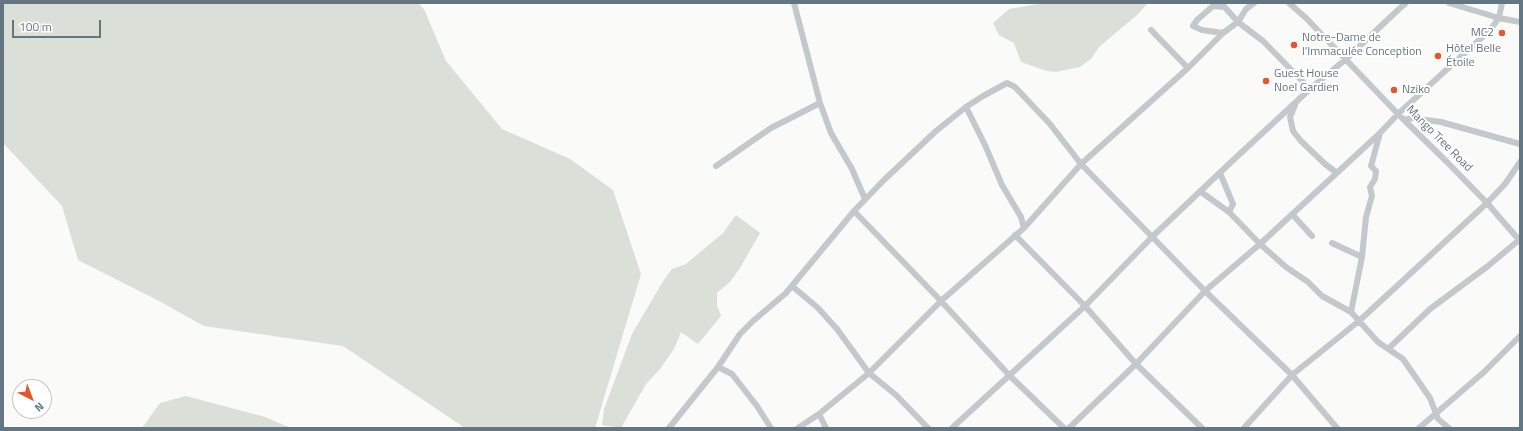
<!DOCTYPE html>
<meta charset="utf-8">
<style>
body{margin:0}
#map{position:relative;width:1523px;height:431px;overflow:hidden;background:#fafaf8;font-family:"Titillium Web",sans-serif}
canvas{display:block}
.frame{position:absolute;inset:0;border:4px solid #657683;pointer-events:none}
.north{position:absolute;left:12px;top:379px;width:40px;height:40px;box-sizing:border-box;background:#fff;border:1px solid #c1c8cd;border-radius:50%;rotate:138deg;font-size:11px;font-weight:700;line-height:16px;text-align:center;color:#657683}
.north::after{content:'';display:block;margin:auto;width:14px;height:18px;background:#e4572e;clip-path:polygon(50% 0,100% 100%,50% 72%,0 100%)}
.scale{position:absolute;left:12px;top:20px;width:89px;height:18px;box-sizing:border-box;border:2px solid #657683;border-top:0;padding-left:5px;font-size:12px;line-height:14px;white-space:nowrap;color:#657683;-webkit-text-stroke:3px #fff;paint-order:stroke}
</style>
<div id="map">
<canvas width="1523" height="431"></canvas>
<div class="frame"></div>
<div class="north">N</div>
<div class="scale">100 m</div>
</div>
<script>
const ctx = document.querySelector('canvas').getContext('2d');
ctx.lineJoin = 'round';
function fill(path, color) {
  ctx.fillStyle = color;
  ctx.fill(path, 'evenodd');
}
function shape(rows) {
  const path = new Path2D();
  for (const r of rows) {
    path.moveTo(r[0], r[1]);
    for (let i = 2; i < r.length; i += 2) path.lineTo(r[i], r[i + 1]);
  }
  return path;
}
function strokePath(path, color, width, dash) {
  ctx.strokeStyle = color;
  ctx.lineWidth = width;
  ctx.lineCap = dash ? 'butt' : 'round';
  ctx.setLineDash(dash || []);
  ctx.stroke(path);
}
function label(font, color, halo, rows, align = 'center') {
  ctx.font = font + ' "Titillium Web",sans-serif';
  ctx.lineWidth = 4;
  ctx.setLineDash([]);
  ctx.textBaseline = 'middle';
  ctx.strokeStyle = halo;
  ctx.fillStyle = color;
  for (const [text, x, y, turn = 0] of rows) {
    ctx.save();
    ctx.translate(x, y);
    ctx.rotate((+turn || 0) * Math.PI / 180);
    ctx.textAlign = isNaN(turn) ? turn : align;
    if (halo) ctx.strokeText(text, 0, 0);
    ctx.fillText(text, 0, 0);
    ctx.restore();
  }
}
const green = shape([
 [3,3,418,3,424,9,446,61,502,129,570,159,613,190,641,274,595,428,465,428,343,346,204,326,159,301,78,260,62,206,3,143],
 [1044,3,1148,3,1137,15,1099,47,1091,59,1080,67,1056,72,1047,71,1021,62,1014,43,999,35,993,23,1009,9],
 [736,215,760,233,740,268,730,282,717,293,717,305,721,316,698,344,681,332,674,349,660,369,646,384,621,428,602,425,604,409,632,334,662,283,672,269,686,264,723,233],
 [186,396,265,417,291,428,142,428,160,403]
]);
const minor = shape([
 [794,3,820,103,831,133,852,169,865,199],
 [1221,3,1238,22,1263,41,1310,89],
 [1289,3,1306,18,1398,114,1446,161,1487,203,1520,241],
 [1449,3,1499,18,1520,22],
 [1151,30,1188,68],
 [1223,33,1202,30,1193,26,1197,20,1213,6,1224,7],
 [1295,105,1290,117,1293,131,1301,141,1325,164,1337,173],
 [966,107,985,145,1002,185,1021,217,1024,228],
 [1405,120,1412,118,1441,122,1520,144],
 [1380,133,1371,166,1376,171,1375,179,1370,187,1372,196,1366,217,1362,257,1351,312,1378,342,1403,359,1430,398,1438,419,1449,428],
 [716,166,771,128,820,103],
 [1220,173,1233,204,1229,212],
 [1201,192,1229,212,1260,244,1286,267,1308,282,1322,296,1351,312],
 [854,211,941,301,1009,375,1064,428],
 [1292,214,1312,236],
 [1015,235,1085,306,1136,364,1202,428],
 [1332,243,1362,257],
 [792,286,818,308,837,329,869,373,896,395,928,428],
 [1388,349,1430,309,1488,266,1519,240],
 [718,367,732,374,757,406,771,428],
 [819,414,826,428],
 [669,428,718,367,740,334,753,321,786,293,854,211,884,180,936,131,966,107,983,96,1007,83,1015,87,1050,124,1081,164,1205,291,1292,375,1337,428],
 [798,428,819,414,869,373,941,301,1024,228,1081,164,1188,68,1223,33,1238,22,1246,9,1254,3],
 [952,428,1085,306,1153,236,1229,164,1310,89,1346,59,1399,9,1406,3],
 [1069,428,1136,364,1205,291,1260,244,1380,133,1398,114,1490,30,1499,18,1502,3],
 [1244,428,1292,375,1359,321,1487,203,1505,184,1520,162],
 [1419,428,1484,372,1520,336]
]);
const markers = [
 [1502,33,4,"#e4572e"],
 [1294,45,4,"#e4572e"],
 [1438,56,4,"#e4572e"],
 [1266,81,4,"#e4572e"],
 [1394,90,4,"#e4572e"]
];
const poiNames = [
 ["MC2",1494,33,"right"],
 ["Notre-Dame de",1302,38],
 ["l'Immaculée Conception",1302,52],
 ["Hôtel Belle",1446,49],
 ["Étoile",1446,63],
 ["Guest House",1274,74],
 ["Noel Gardien",1274,88],
 ["Nziko",1402,90]
];
const streetNames = [
 ["Mango Tree Road",1439,139,45]
];
fill(green, '#dadfd7');
strokePath(minor, '#c3c8cc', 6);
for (const [x, y, r, color] of markers) {
  const dot = new Path2D();
  dot.arc(x, y, r, 0, 2 * Math.PI);
  ctx.fillStyle = color;
  ctx.fill(dot);
  strokePath(dot, '#fff', 1.5);
}
label('12px', '#657683', '#fff', poiNames, 'left');
label('12px', '#657683', '#fff', streetNames);
</script>
